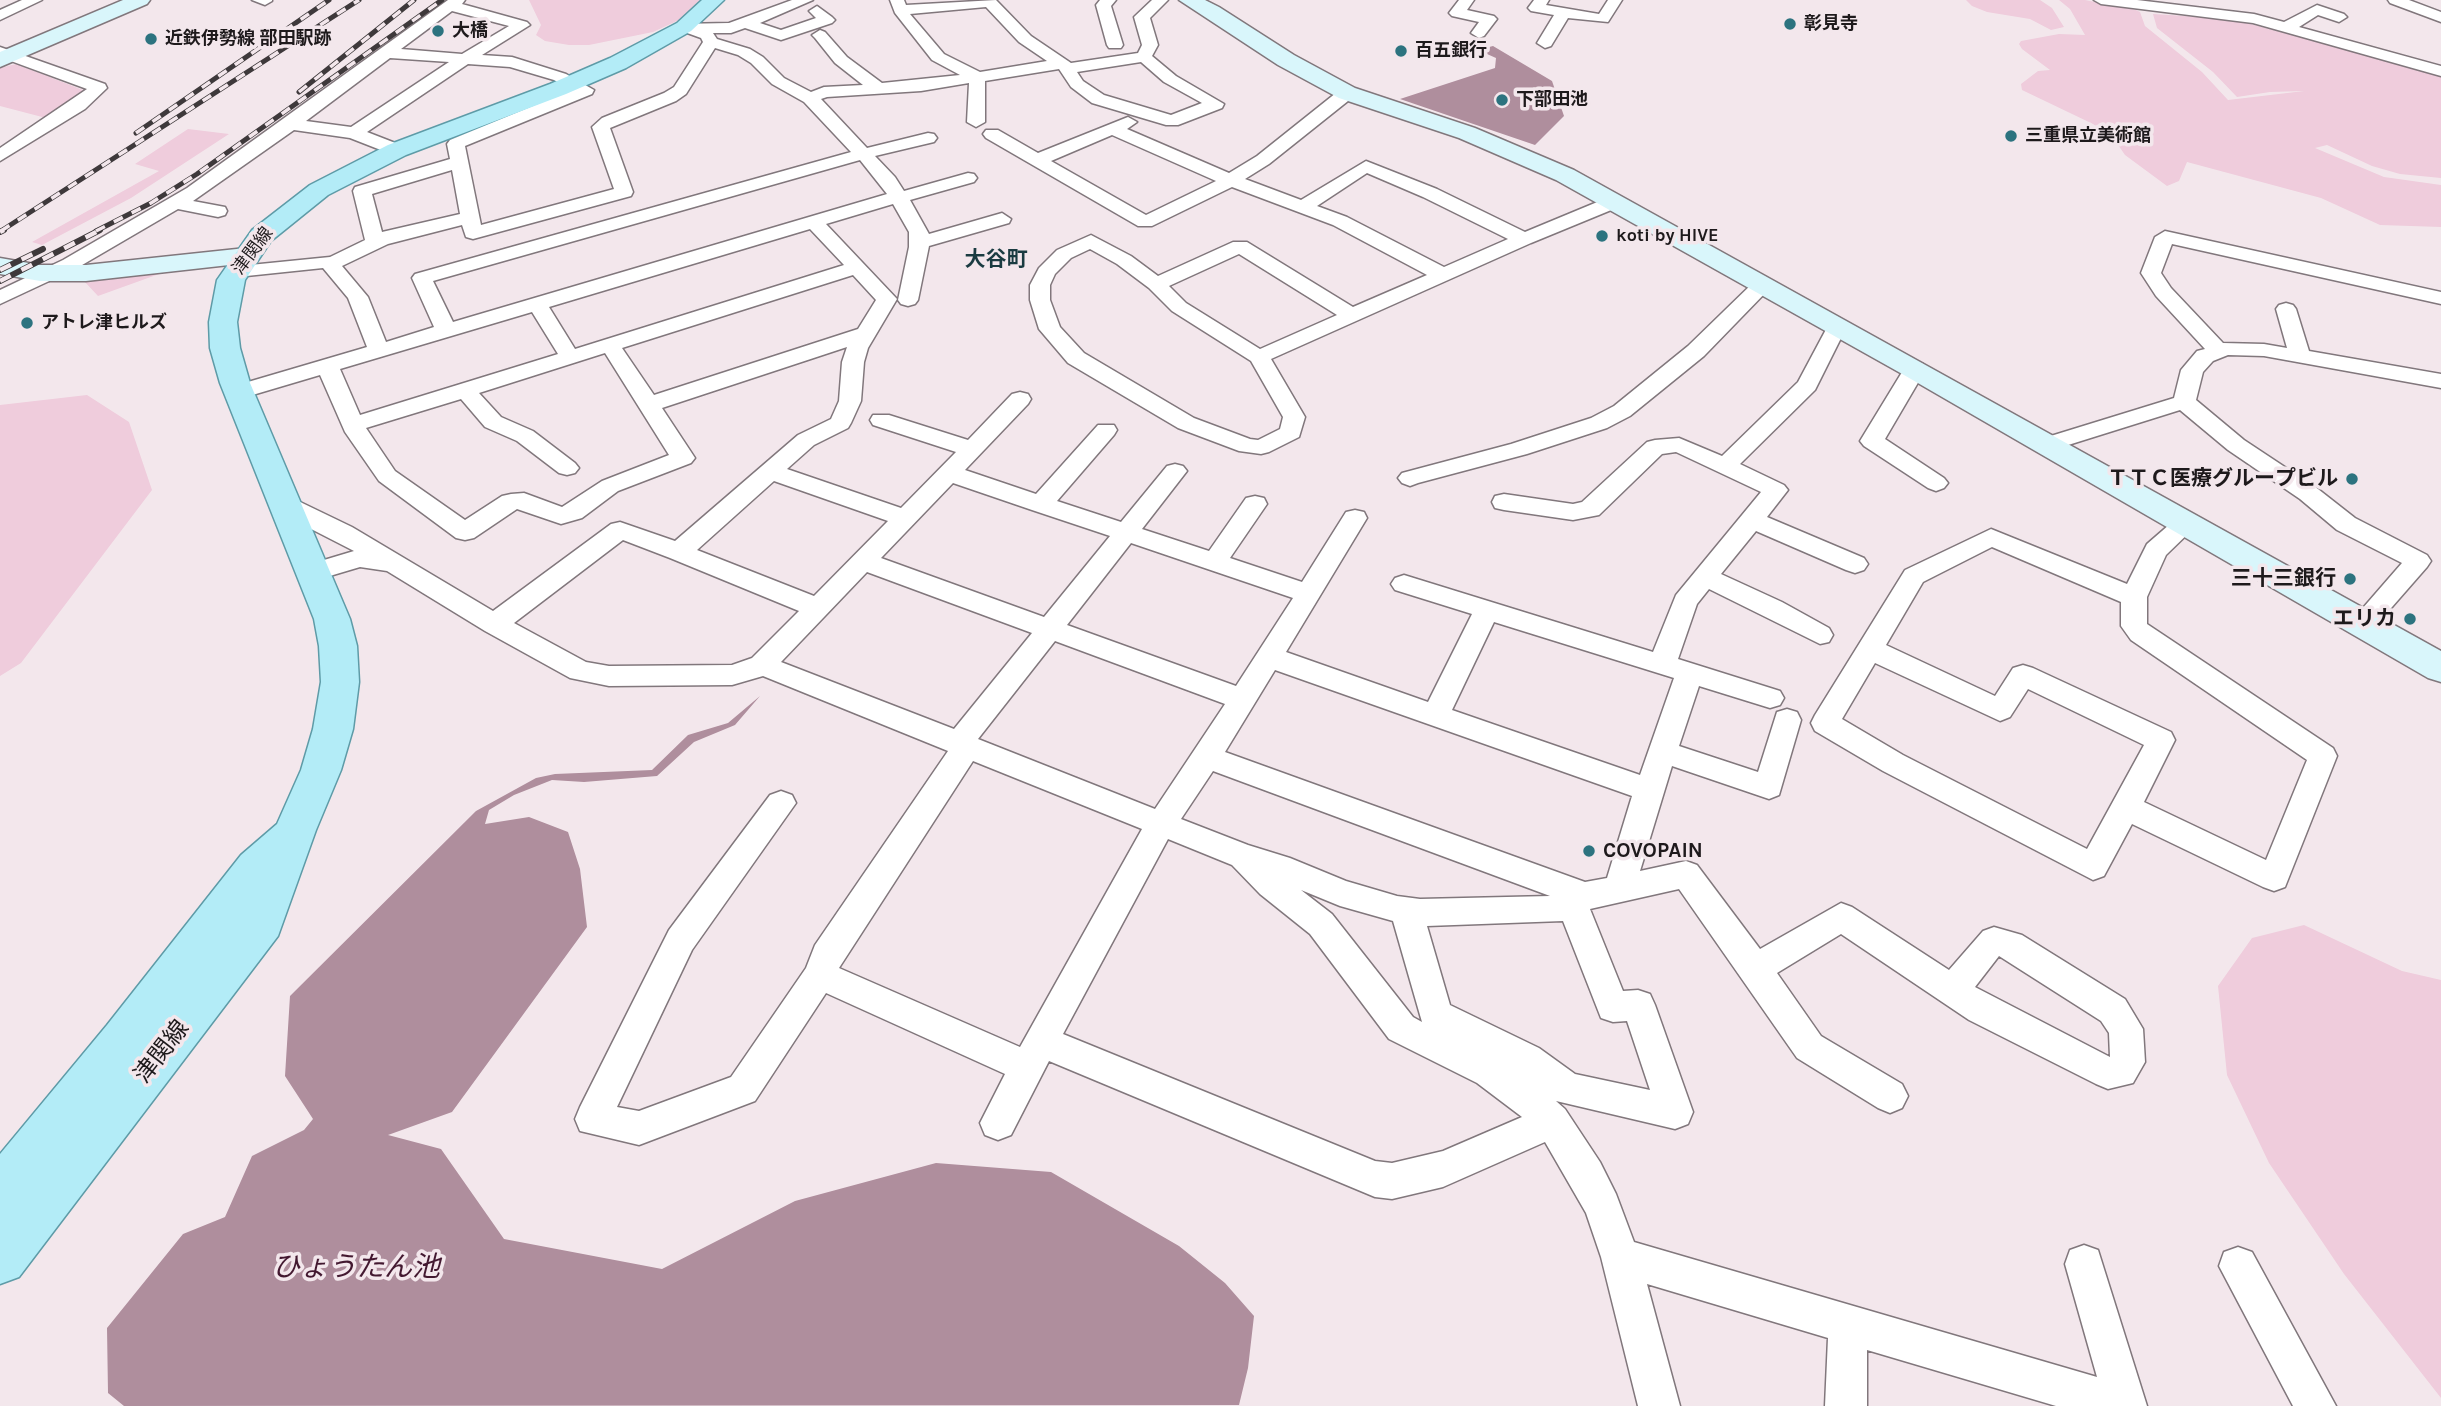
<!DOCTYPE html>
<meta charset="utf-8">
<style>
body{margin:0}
canvas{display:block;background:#f3e7ec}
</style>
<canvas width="2441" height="1406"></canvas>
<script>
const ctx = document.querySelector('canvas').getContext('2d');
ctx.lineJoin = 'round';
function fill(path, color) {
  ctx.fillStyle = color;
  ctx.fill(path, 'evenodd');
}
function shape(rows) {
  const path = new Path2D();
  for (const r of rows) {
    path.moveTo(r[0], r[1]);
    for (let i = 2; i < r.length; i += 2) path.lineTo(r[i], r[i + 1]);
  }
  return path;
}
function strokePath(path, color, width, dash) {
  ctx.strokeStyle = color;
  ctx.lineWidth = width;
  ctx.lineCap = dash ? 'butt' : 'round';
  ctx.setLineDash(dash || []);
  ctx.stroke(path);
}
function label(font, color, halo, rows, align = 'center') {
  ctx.font = font + ' Karla,"Noto Sans JP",sans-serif';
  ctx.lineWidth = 7;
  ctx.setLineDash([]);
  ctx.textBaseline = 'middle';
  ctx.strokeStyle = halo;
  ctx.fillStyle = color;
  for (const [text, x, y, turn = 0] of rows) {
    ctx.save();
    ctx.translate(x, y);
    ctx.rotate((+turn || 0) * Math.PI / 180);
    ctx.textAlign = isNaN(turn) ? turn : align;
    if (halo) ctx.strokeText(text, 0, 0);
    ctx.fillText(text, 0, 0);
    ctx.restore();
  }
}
const green = shape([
 [529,0,704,0,679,20,653,32,589,45,569,45,545,41,536,35,541,25],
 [1966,0,2040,0,2052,8,2064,27,2051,30,2030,19,1987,12,1972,6],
 [2059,0,2085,0,2136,10,2140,12,2145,26,2202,72,2228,100,2304,91,2270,92,2237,97,2213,72,2157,28,2153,14,2232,19,2441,75,2441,178,2400,174,2372,166,2327,145,2315,148,2384,177,2441,185,2441,227,2380,225,2321,198,2187,162,2179,181,2167,186,2125,155,2114,139,2093,124,2022,90,2021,84,2038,71,2050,70,2022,49,2019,44,2021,41,2059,34,2085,35,2070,9],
 [16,64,83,90,67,105,46,118,0,106,0,68],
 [188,129,229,134,131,198,42,245,32,242,159,171,135,164],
 [164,269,159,274,98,296,84,281,96,277],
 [87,395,129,422,152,490,21,663,0,676,0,405],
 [2304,925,2402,971,2441,980,2441,1398,2344,1274,2269,1163,2227,1075,2218,986,2252,938]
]);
const water = shape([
 [1493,46,1552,81,1564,116,1535,145,1400,99,1495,68,1496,58,1478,50],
 [760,696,735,725,694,742,657,776,584,782,552,780,514,795,489,810,485,824,529,817,568,832,580,869,587,927,452,1112,388,1135,441,1149,504,1239,662,1269,795,1201,936,1163,1051,1172,1179,1246,1225,1283,1254,1316,1248,1368,1239,1405,124,1406,108,1393,107,1328,183,1234,225,1217,252,1156,304,1130,313,1119,285,1076,290,996,476,811,536,778,555,774,652,770,688,735,728,723]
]);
const street = shape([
 [22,0,42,0,0,20,0,10,22,0],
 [252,0,272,0,272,1,265,5,252,0],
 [448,0,465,0,462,4,527,22,530,25,482,55,512,57,566,74,594,90,592,94,465,146,481,225,614,189,592,127,602,118,664,93,674,87,703,42,701,38,679,30,676,27,679,24,729,23,792,0,813,0,760,23,781,30,816,18,809,11,817,6,832,17,835,20,832,23,781,40,745,28,731,33,713,33,717,39,750,49,763,57,784,78,811,92,824,87,863,85,835,63,815,38,812,35,820,30,825,32,847,57,882,83,960,75,932,60,895,13,890,0,904,0,906,5,996,0,1031,36,1071,63,1138,53,1142,45,1134,17,1152,0,1168,0,1150,18,1158,45,1152,56,1176,76,1224,104,1222,108,1178,125,1166,125,1092,103,1071,87,1059,69,985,81,985,122,976,127,967,122,969,83,921,91,827,97,821,99,867,148,928,133,934,134,937,138,934,142,875,156,895,177,904,191,968,173,974,174,977,178,974,182,910,200,929,234,1002,213,1011,219,1009,223,929,246,918,300,915,304,908,306,901,304,898,300,909,247,909,232,893,204,826,224,897,299,868,348,864,362,861,401,851,423,848,428,814,445,787,469,901,508,956,452,873,425,870,420,873,415,889,415,968,440,1012,394,1020,392,1028,394,1031,399,1028,404,965,470,1036,494,1098,425,1114,425,1117,430,1114,435,1057,501,1121,522,1167,466,1175,464,1183,466,1187,471,1142,529,1209,551,1246,498,1255,496,1264,498,1267,504,1230,558,1302,582,1346,512,1355,510,1364,512,1367,518,1286,652,1428,702,1472,614,1395,590,1391,584,1395,578,1404,575,1653,652,1676,595,1761,492,1676,452,1662,454,1599,515,1573,520,1504,510,1495,508,1492,502,1495,496,1504,494,1573,504,1582,502,1647,442,1655,440,1679,438,1722,456,1798,382,1830,322,1844,322,1847,326,1815,390,1740,464,1784,485,1788,490,1767,517,1864,558,1868,564,1864,570,1855,573,1846,570,1756,531,1721,574,1782,602,1829,628,1833,635,1829,642,1820,644,1709,589,1697,604,1678,659,1780,691,1784,698,1780,705,1770,708,1699,686,1679,746,1758,772,1777,712,1787,709,1797,712,1801,720,1779,795,1769,799,1672,766,1640,871,1686,861,1697,865,1760,949,1841,903,1852,907,1949,970,1983,931,1994,927,2022,935,2125,999,2143,1029,2145,1062,2133,1083,2108,1089,2096,1084,1969,1020,1841,934,1777,973,1821,1036,1902,1084,1908,1096,1902,1108,1890,1113,1878,1108,1797,1058,1679,889,1590,909,1623,991,1638,990,1650,994,1655,1005,1693,1112,1688,1124,1675,1129,1556,1101,1565,1109,1600,1162,1616,1194,1634,1242,2097,1377,2065,1264,2070,1250,2084,1245,2098,1250,2147,1406,2056,1406,1867,1350,1867,1406,1825,1406,1828,1338,1647,1284,1680,1406,1638,1406,1601,1257,1586,1213,1545,1142,1443,1187,1392,1199,1375,1197,1049,1061,1011,1135,998,1140,985,1135,980,1123,1005,1074,826,993,755,1101,639,1145,580,1131,575,1119,580,1107,669,930,770,795,781,791,792,795,796,803,692,950,617,1107,639,1111,731,1077,806,968,815,945,948,751,763,676,732,685,609,686,570,678,485,631,387,571,360,567,313,581,304,578,300,572,304,566,354,551,278,512,275,506,278,500,287,498,296,500,352,527,493,611,611,524,620,522,675,541,798,435,831,419,839,401,842,362,847,347,662,408,695,458,691,463,618,491,582,518,561,524,517,509,474,538,465,540,456,538,379,481,345,432,320,375,239,399,231,397,228,392,231,387,367,347,348,298,323,268,237,277,230,275,227,271,230,267,330,257,365,240,353,191,355,187,450,159,447,144,450,140,572,90,554,80,510,67,468,64,367,132,403,146,406,150,403,154,391,154,350,138,294,130,193,201,225,207,227,211,225,215,218,217,178,209,77,268,0,304,0,290,63,260,187,188,448,0],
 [986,7,1019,42,1047,61,980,72,944,54,910,14,986,7],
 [452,11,509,26,462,54,401,49,452,11],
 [715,48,738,55,751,63,772,84,804,102,851,152,415,274,412,278,434,327,386,342,368,297,342,266,388,244,462,225,466,237,473,239,631,196,633,192,610,128,676,101,686,94,715,48],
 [390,58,449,62,351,127,306,121,390,58],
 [1141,62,1164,82,1202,103,1171,115,1104,95,1083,81,1077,72,1141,62],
 [860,160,887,194,453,322,433,281,860,160],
 [452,170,460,214,382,232,372,194,452,170],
 [810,229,844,265,575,349,549,307,810,229],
 [853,275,876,300,858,329,654,395,622,348,853,275],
 [532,312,558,354,360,415,340,369,532,312],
 [605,353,669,455,602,481,562,507,524,493,511,494,502,496,465,520,395,471,366,428,461,399,485,427,517,441,559,473,567,475,575,473,579,468,575,463,533,431,501,417,479,393,605,353],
 [774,481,888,521,814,596,697,550,774,481],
 [953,483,1032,510,1110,536,1044,617,881,558,953,483],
 [623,540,670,558,799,611,752,658,732,665,609,666,586,662,514,623,623,540],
 [1131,543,1293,598,1236,686,1067,625,1131,543],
 [867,572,1032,633,954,729,781,662,867,572],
 [1494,622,1674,678,1640,775,1452,710,1494,622],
 [1055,641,1225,704,1155,809,978,739,1055,641],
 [1275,670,1632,796,1607,878,1585,882,1225,752,1275,670],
 [973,761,1142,829,1020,1047,839,968,973,761],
 [1213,771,1550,896,1420,899,1397,896,1346,881,1290,858,1248,845,1181,819,1213,771],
 [1168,839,1232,865,1260,894,1310,934,1389,1039,1477,1083,1522,1117,1443,1151,1392,1163,1375,1161,1063,1034,1168,839],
 [1301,890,1340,906,1393,921,1422,1022,1413,1017,1332,914,1301,890],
 [1563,921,1601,1018,1613,1022,1627,1021,1650,1090,1575,1074,1539,1048,1450,1005,1427,926,1563,921],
 [1999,956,2101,1021,2109,1033,2110,1057,1975,987,1999,956],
 [1100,0,1116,0,1111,6,1123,45,1121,48,1109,48,1107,45,1096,5,1100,0],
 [1459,0,1474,0,1467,10,1494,16,1497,19,1484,36,1479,38,1471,33,1479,22,1452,16,1449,13,1459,0],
 [1534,0,1549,0,1546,5,1599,14,1608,0,1622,0,1608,22,1568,18,1551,46,1545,48,1537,43,1554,15,1531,11,1528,8,1534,0],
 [2094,0,2137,0,2254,14,2284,22,2317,5,2344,14,2347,17,2339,22,2318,15,2299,27,2441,66,2441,76,2253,23,2101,4,2094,0],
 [2388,0,2409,0,2441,12,2441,22,2390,3,2388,0],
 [0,47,105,84,107,88,85,109,0,161,0,148,87,89,0,57,0,47],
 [1347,88,1353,89,1355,93,1353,97,1269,164,1245,179,1301,200,1366,161,1437,189,1525,232,1607,198,1621,198,1623,202,1621,206,1531,243,1271,359,1305,417,1299,437,1269,452,1261,454,1239,451,1178,428,1068,363,1039,329,1030,300,1030,285,1039,268,1057,250,1091,235,1131,256,1158,276,1233,242,1247,242,1353,307,1427,275,1333,225,1232,187,1152,226,1138,226,986,138,983,134,986,130,998,130,1038,153,1128,117,1137,122,1127,129,1229,173,1257,156,1341,89,1347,88],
 [1112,135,1216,181,1146,215,1051,161,1112,135],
 [1367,173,1423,197,1508,239,1444,267,1347,217,1317,206,1367,173],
 [1090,249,1117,264,1149,288,1172,311,1251,361,1283,417,1280,429,1258,440,1250,439,1194,418,1084,353,1060,327,1050,300,1050,285,1055,274,1071,258,1090,249],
 [1239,254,1337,315,1260,349,1186,303,1169,286,1239,254],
 [2165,231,2441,292,2441,304,2172,244,2161,273,2171,288,2223,343,2264,344,2287,348,2276,309,2279,305,2286,303,2293,305,2296,309,2309,351,2441,374,2441,388,2264,356,2228,355,2213,361,2203,372,2196,400,2244,440,2318,489,2355,518,2427,555,2431,561,2427,567,2371,631,2362,633,2353,631,2349,624,2402,563,2337,530,2300,499,2228,450,2180,410,2049,451,2041,449,2037,444,2041,439,2174,398,2181,370,2197,351,2205,349,2156,296,2141,273,2155,237,2165,231],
 [1763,278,1770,280,1773,284,1770,288,1704,356,1630,416,1607,428,1527,454,1418,483,1410,486,1402,483,1398,478,1402,473,1511,444,1591,418,1614,406,1688,346,1756,280,1763,278],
 [1915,362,1923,364,1926,369,1885,439,1944,478,1948,483,1944,488,1936,491,1928,488,1864,446,1860,441,1907,364,1915,362],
 [2186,516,2195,518,2198,524,2166,555,2147,597,2147,624,2333,748,2337,756,2285,887,2274,891,2263,887,2132,824,2104,876,2093,880,1883,771,1815,731,1811,723,1815,715,1905,570,1991,529,2127,584,2147,544,2177,518,2186,516],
 [1992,547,2121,602,2121,626,2131,640,2307,760,2266,860,2144,802,2175,740,2171,732,2033,668,2023,665,2013,668,1995,696,1886,645,1923,582,1992,547],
 [1875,663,2000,721,2010,717,2028,689,2144,745,2087,849,1903,755,1842,719,1875,663],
 [2238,1247,2252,1252,2336,1406,2293,1406,2219,1266,2224,1252,2238,1247]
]);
const secondary = shape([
 [123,0,150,0,147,4,0,67,0,52,123,0],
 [1179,0,1205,0,1219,7,1294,55,1355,88,1475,128,1574,170,2441,651,2441,682,2428,678,1904,375,1556,180,1459,138,1339,98,1278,65,1179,0],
 [246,248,256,250,260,256,256,262,86,281,40,281,0,274,0,258,40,265,86,265,246,248]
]);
const primary = shape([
 [702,0,724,0,691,31,626,68,566,94,406,155,328,195,271,241,245,280,237,322,240,348,250,383,350,619,357,646,359,682,353,729,341,770,316,830,278,936,19,1277,0,1284,0,1154,107,1025,241,855,277,824,301,770,313,729,321,682,319,646,314,619,220,383,210,348,209,322,217,280,252,230,310,185,388,145,550,84,610,58,677,23,702,0]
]);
const railFar1 = shape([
 [299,92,414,0],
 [136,133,329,0],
 [1,231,359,0],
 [96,231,151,203,197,174,442,0]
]);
const rail = shape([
 [0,232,4,230],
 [0,270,43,249],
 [0,281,100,230]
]);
const markers = [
 [1790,24,7,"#2c737f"],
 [438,31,7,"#2c737f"],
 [151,39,7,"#2c737f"],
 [1401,51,7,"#2c737f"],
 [1502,100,7,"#2c737f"],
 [2011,136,7,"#2c737f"],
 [1602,236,7,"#2c737f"],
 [27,323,7,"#2c737f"],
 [2352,479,7,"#2c737f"],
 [2350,579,7,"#2c737f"],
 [2410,619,7,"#2c737f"],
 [1589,851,7,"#2c737f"]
];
const farPoinames = [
 ["彰見寺",1804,24],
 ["大橋",452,31],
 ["近鉄伊勢線 部田駅跡",165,39],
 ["百五銀行",1415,51],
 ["下部田池",1516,100],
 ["三重県立美術館",2025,136],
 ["koti by HIVE",1616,236],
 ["アトレ津ヒルズ",41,323]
];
const farStreetnames = [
 ["津関線",253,251,-53]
];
const farQuarternames = [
 ["大谷町",996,260]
];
const poiNames = [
 ["ＴＴＣ医療グループビル",2338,479],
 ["三十三銀行",2336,579],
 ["エリカ",2396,619],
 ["COVOPAIN",1603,851,"left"]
];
const nearStreetnames = [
 ["津関線",162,1052,-52]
];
const nearWaternames = [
 ["ひょうたん池",356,1268]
];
fill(green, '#efccdc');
fill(water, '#af8e9d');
strokePath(street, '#81777c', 3);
strokePath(secondary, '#81777c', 3);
strokePath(primary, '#5e9ba7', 3);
fill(street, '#fff');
fill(secondary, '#d9f6fb');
fill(primary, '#b3ecf7');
strokePath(railFar1, '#3e393b', 5);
strokePath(rail, '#3e393b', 6);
strokePath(railFar1, '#f3e7ec', 3.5, [10]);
strokePath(rail, '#f3e7ec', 4.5, [12]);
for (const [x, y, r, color] of markers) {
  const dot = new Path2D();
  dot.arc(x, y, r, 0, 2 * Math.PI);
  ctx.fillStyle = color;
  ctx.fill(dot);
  strokePath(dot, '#f3e7ec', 2.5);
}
label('bold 18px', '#1e1a1c', '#f3e7ec', farPoinames, 'left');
label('18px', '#1e1a1c', '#f3e7ec', farStreetnames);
label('bold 21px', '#1a3b41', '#f3e7ec', farQuarternames);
label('bold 21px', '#1e1a1c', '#f3e7ec', poiNames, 'right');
label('24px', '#1e1a1c', '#f3e7ec', nearStreetnames);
label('italic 28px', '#431830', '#f3e7ec', nearWaternames);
</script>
